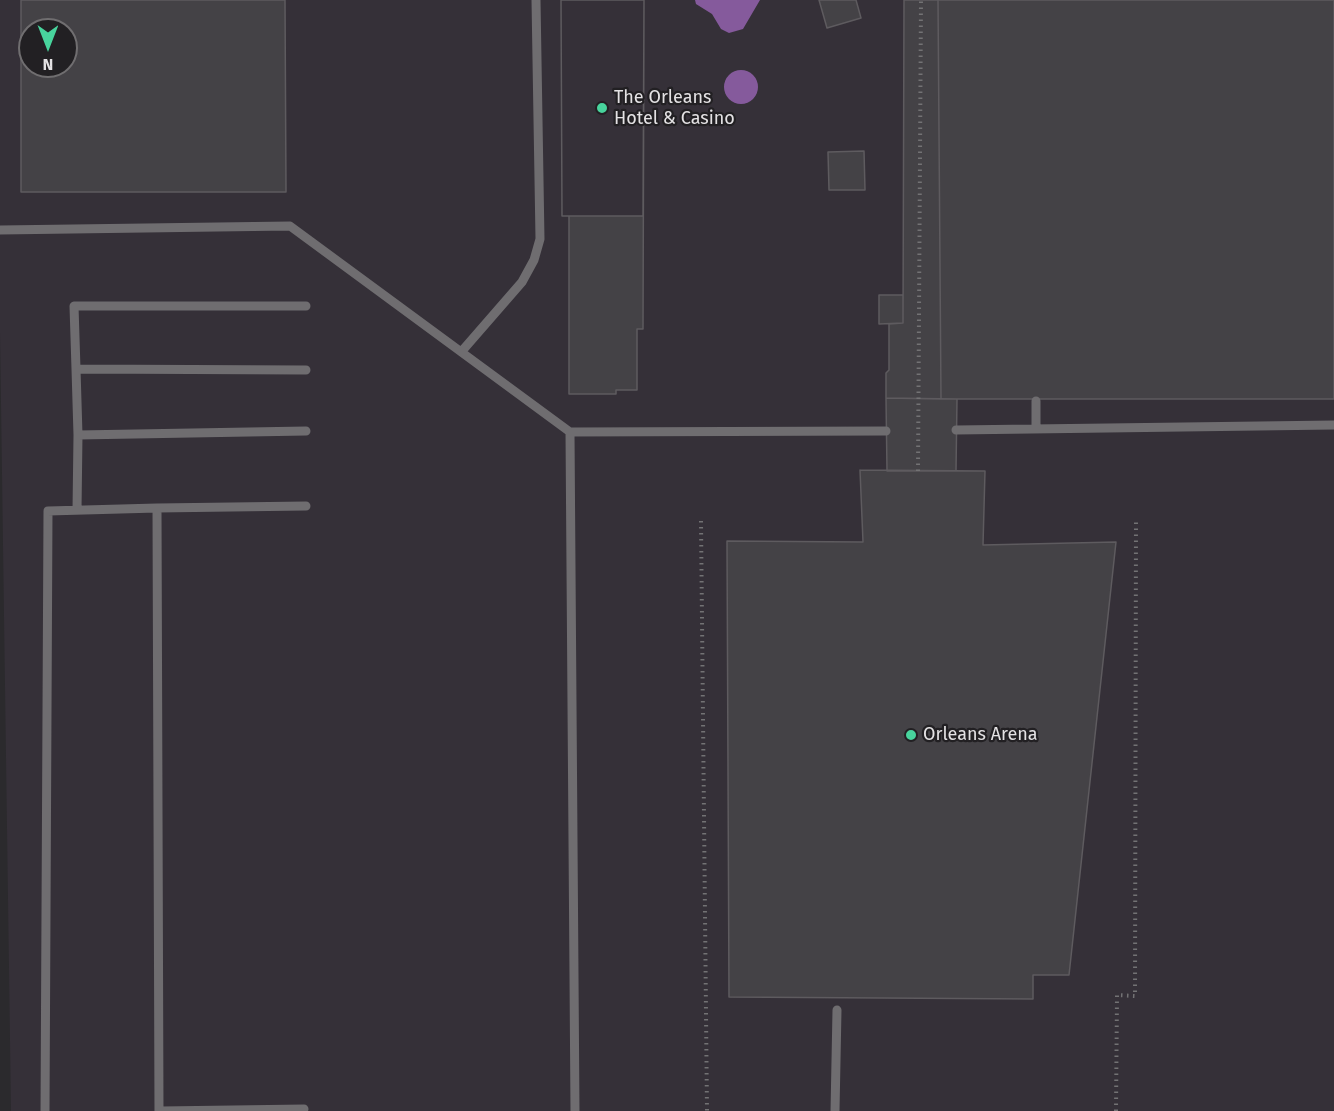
<!DOCTYPE html>
<style>
body{margin:0}
#map{position:relative;width:1334px;height:1111px;overflow:hidden;background:#2b2a2d;font-family:"Fira Sans",sans-serif}
canvas{display:block}
.north{position:absolute;left:18px;top:18px;width:60px;height:60px;box-sizing:border-box;background:#222023;border:2px solid #706e70;border-radius:50%;rotate:180deg;font-size:16px;font-weight:700;line-height:24px;text-align:center;color:#e4e2e4}
.north::after{content:'';display:block;margin:auto;width:21px;height:27px;background:#48d49d;clip-path:polygon(50% 0,100% 100%,50% 72%,0 100%)}
</style>
<div id="map">
<canvas width="1334" height="1111"></canvas>
<div class="north">N</div>
</div>
<script>
const ctx = document.querySelector('canvas').getContext('2d');
ctx.lineJoin = 'round';
function fill(path, color) {
  ctx.fillStyle = color;
  ctx.fill(path, 'evenodd');
}
function shape(rows) {
  const path = new Path2D();
  for (const r of rows) {
    if (r.length === 3) {
      path.moveTo(r[0] + r[2], r[1]);
      path.arc(r[0], r[1], r[2], 0, 2 * Math.PI);
      continue;
    }
    path.moveTo(r[0], r[1]);
    for (let i = 2; i < r.length; i += 2) path.lineTo(r[i], r[i + 1]);
  }
  return path;
}
function strokePath(path, color, width, dash) {
  ctx.strokeStyle = color;
  ctx.lineWidth = width;
  ctx.lineCap = dash ? 'butt' : 'round';
  ctx.setLineDash(dash || []);
  ctx.stroke(path);
}
function label(font, color, halo, rows, align = 'center') {
  ctx.font = font + ' "Fira Sans",sans-serif';
  ctx.lineWidth = 4.5;
  ctx.setLineDash([]);
  ctx.textBaseline = 'middle';
  ctx.strokeStyle = halo;
  ctx.fillStyle = color;
  for (const [text, x, y, turn = 0] of rows) {
    ctx.save();
    ctx.translate(x, y);
    ctx.rotate((+turn || 0) * Math.PI / 180);
    ctx.textAlign = isNaN(turn) ? turn : align;
    if (halo) ctx.strokeText(text, 0, 0);
    ctx.fillText(text, 0, 0);
    ctx.restore();
  }
}
const built = shape([
 [0,0,1334,0,1334,1111,11,1111,0,333],
 [30,30,66,30,66,66,30,66]
]);
const water = shape([
 [695,0,760,0,743,29,729,33,721,29,712,14,696,4],
 [741,87,17]
]);
const building = shape([
 [21,0,285,0,286,192,21,192,21,0],
 [30,30,66,30,66,66,30,66,30,30],
 [561,0,644,0,643,329,637,329,637,390,616,390,616,394,569,394,569,216,562,216,561,0],
 [561,0,644,0,643,216,562,216,561,0],
 [819,0,856,0,861,18,827,28,819,0],
 [904,0,938,0,941,399,886,398,886,373,889,370,889,324,903,323,904,0],
 [938,0,1334,0,1334,399,941,399,938,0],
 [864,151,865,190,829,190,828,152,864,151],
 [879,295,903,295,903,323,879,324,879,295],
 [886,398,957,399,956,471,887,471,886,398],
 [860,470,985,471,983,545,1116,542,1069,975,1033,975,1033,999,729,997,727,541,863,542,860,470]
]);
const path = shape([
 [918,471,921,0],
 [701,521,707,1111],
 [1116,1111,1117,995,1135,996,1136,522]
]);
const service = shape([
 [0,230,290,226,570,432,886,431],
 [462,351,522,282,534,260,540,239,536,0],
 [76,369,74,306,306,306],
 [1036,401,1036,429],
 [956,430,1334,425],
 [570,432,575,1111],
 [78,435,76,369,306,370],
 [77,510,78,435,306,431],
 [45,1111,48,511,157,508],
 [159,1111,157,508,306,506],
 [161,1111,304,1109],
 [835,1111,837,1010]
]);
const markers = [
 [602,108,6,"#48d49d"],
 [911,735,6,"#48d49d"]
];
const poiNames = [
 ["The Orleans",614,98],
 ["Hotel & Casino",614,119],
 ["Orleans Arena",923,735]
];
fill(built, '#353038');
fill(water, '#855a9c');
fill(building, '#444246');
strokePath(building, '#5e5b5f', 1.5);
strokePath(path, '#737274', 4, [1.5, 4.5]);
strokePath(service, '#6f6d70', 9);
for (const [x, y, r, color] of markers) {
  const dot = new Path2D();
  dot.arc(x, y, r, 0, 2 * Math.PI);
  ctx.fillStyle = color;
  ctx.fill(dot);
  strokePath(dot, '#222023', 2);
}
label('18px', '#e4e2e4', '#222023', poiNames, 'left');
</script>
